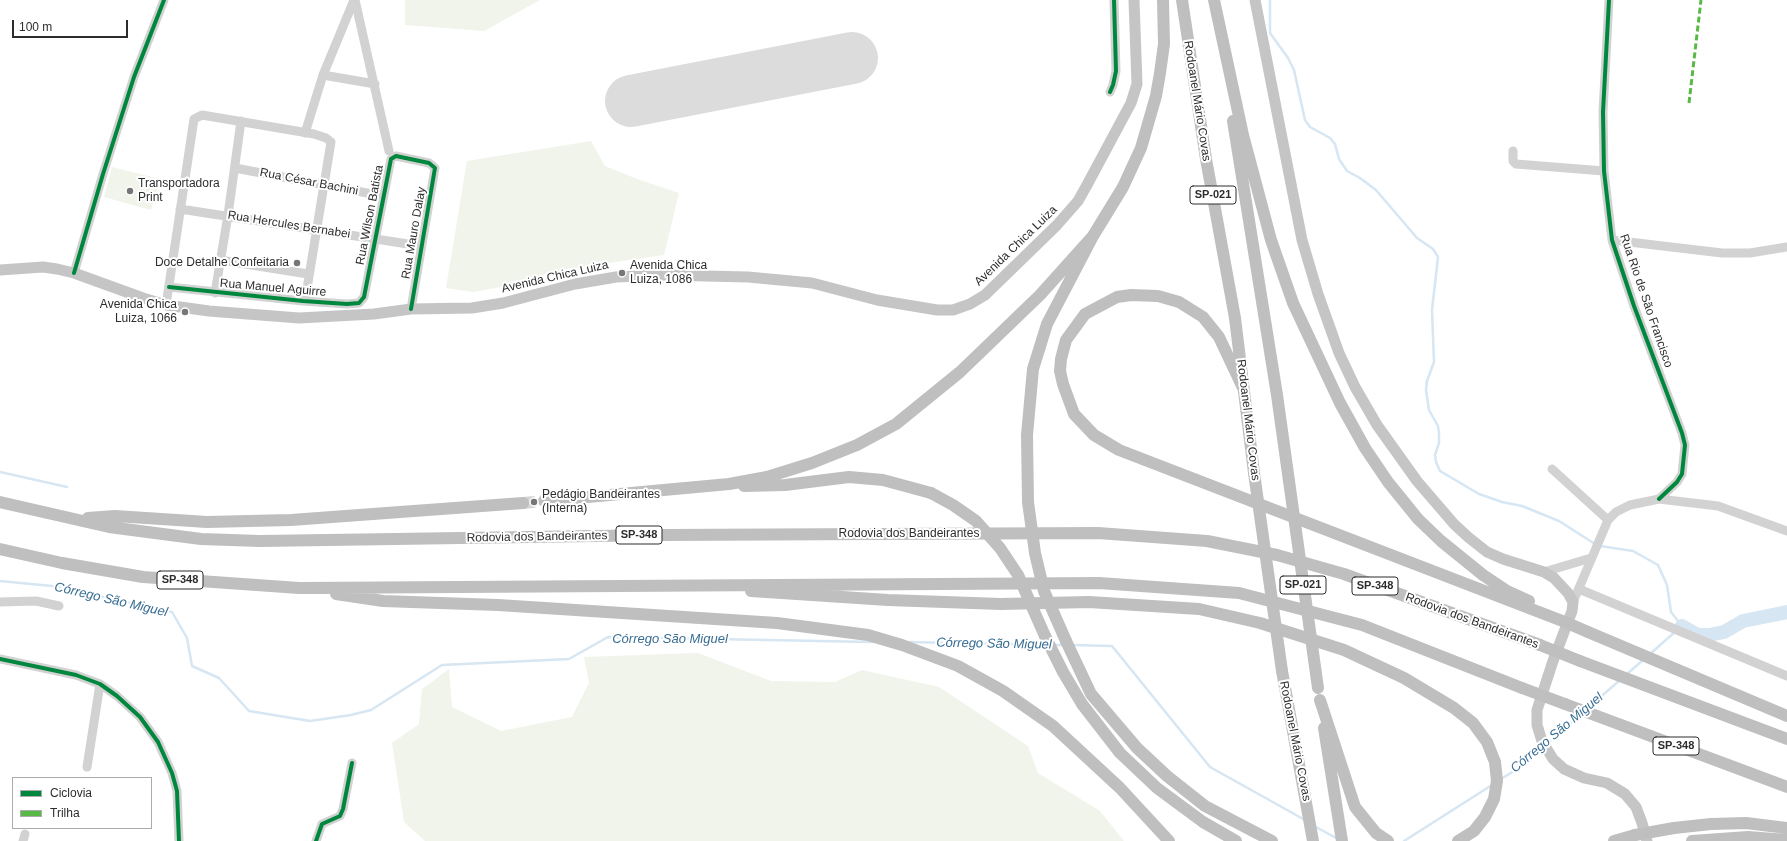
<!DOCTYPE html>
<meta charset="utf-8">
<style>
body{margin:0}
#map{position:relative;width:1787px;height:841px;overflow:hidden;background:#fff;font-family:Arial,sans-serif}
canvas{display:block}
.legend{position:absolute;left:12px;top:777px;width:140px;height:52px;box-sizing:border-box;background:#fff;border:1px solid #ababab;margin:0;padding:5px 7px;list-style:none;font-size:12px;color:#2d2d2d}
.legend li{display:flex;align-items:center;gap:8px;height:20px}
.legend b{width:20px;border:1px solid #ababab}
.scale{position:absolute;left:12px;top:20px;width:116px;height:18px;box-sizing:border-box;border:2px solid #2d2d2d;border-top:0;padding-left:5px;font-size:12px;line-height:14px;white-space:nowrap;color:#2d2d2d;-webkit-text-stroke:3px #fff;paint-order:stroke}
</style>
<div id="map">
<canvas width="1787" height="841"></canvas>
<ul class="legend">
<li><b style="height:5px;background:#00873e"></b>Ciclovia</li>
<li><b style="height:5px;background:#58b947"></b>Trilha</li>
</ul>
<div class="scale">100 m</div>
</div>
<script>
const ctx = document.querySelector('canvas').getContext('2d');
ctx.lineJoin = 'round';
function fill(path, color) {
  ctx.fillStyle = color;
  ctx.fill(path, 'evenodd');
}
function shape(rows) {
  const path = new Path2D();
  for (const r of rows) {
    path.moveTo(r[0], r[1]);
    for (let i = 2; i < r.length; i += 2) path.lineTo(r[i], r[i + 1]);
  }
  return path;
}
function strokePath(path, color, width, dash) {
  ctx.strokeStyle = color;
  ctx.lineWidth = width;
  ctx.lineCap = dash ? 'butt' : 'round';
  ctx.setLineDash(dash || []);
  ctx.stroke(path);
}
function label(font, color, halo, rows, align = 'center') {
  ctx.font = font + ' Arial,sans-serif';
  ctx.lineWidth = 4;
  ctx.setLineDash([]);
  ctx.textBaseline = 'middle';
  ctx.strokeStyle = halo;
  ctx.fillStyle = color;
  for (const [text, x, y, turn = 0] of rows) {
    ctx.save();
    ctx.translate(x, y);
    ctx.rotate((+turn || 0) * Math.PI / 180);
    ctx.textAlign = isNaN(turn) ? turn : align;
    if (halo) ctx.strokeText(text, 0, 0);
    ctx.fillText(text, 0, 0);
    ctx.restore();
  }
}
const green = shape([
 [405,0,540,0,484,31,405,25],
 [591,141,605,166,637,179,679,193,664,255,554,271,512,285,473,292,446,288,467,161],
 [112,167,160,179,151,210,104,197],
 [698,653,771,681,835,682,862,670,939,687,1028,746,1038,773,1100,811,1124,841,425,841,404,822,392,743,419,724,422,689,449,669,452,707,501,731,572,717,589,683,584,657]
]);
const stream = shape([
 [1270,0,1270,33,1288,58,1294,70,1305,120,1310,127,1330,138,1335,144,1339,159,1347,171,1360,178,1376,190,1417,238,1433,249,1438,257,1432,310,1434,362,1427,381,1426,390,1429,410,1438,426,1439,434,1439,443,1435,455,1436,462,1440,471,1479,494,1502,502,1522,506,1559,521,1595,544],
 [0,472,67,487],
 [1600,546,1633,551,1658,565,1667,585,1671,612,1682,626,1680,628],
 [0,581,52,586,172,612,187,638,192,666,219,678,249,711,310,721,351,715,371,710,442,665,569,659,608,637,872,642],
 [909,642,1044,645],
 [1053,645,1064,645],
 [1071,645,1112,646,1210,767,1305,820],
 [1650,654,1676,631],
 [1627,674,1643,660],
 [1588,708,1620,680],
 [1547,744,1581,714],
 [1501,779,1522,766,1542,748],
 [1314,826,1338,839],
 [1404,841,1492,785]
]);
const river = shape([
 [1682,626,1698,635,1709,635,1724,632,1743,621,1787,612]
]);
const runway = shape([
 [631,101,852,58]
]);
const highwayTunnel = shape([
 [523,503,544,501]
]);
const minor = shape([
 [355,0,389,151],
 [1609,0,1603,112,1604,171,1612,240,1634,306,1682,433,1685,445,1682,474,1677,482,1659,499],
 [323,75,375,84],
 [1110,92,1113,85,1116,71,1114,0],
 [305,133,323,75,354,0],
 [1513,151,1513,161,1516,164,1604,171],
 [235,168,383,196],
 [180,209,421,246],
 [1612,240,1722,253,1750,253,1787,247],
 [220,260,308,274],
 [74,273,103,174,134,77,164,0],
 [169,287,303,301,347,304,359,303,364,297,391,159,396,156,429,163,435,168,411,309],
 [215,293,228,215,241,121],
 [166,305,194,119,202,115,314,134,326,138,331,142,305,301],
 [1552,469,1608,520],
 [1544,572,1591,558],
 [1579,589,1787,676],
 [0,602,36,601,59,606],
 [1573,602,1608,520,1616,512,1630,505,1659,499,1718,506,1787,531],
 [0,659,76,675,100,684,117,696,140,717,158,742,172,773,177,791,179,841],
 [87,767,100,684],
 [23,841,25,834],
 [316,841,322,824,340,816,343,809,352,763]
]);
const major = shape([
 [1255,0,1302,240,1318,294,1339,353,1355,387,1377,425,1417,481,1454,524,1468,537,1487,552,1503,559,1544,572,1554,578,1568,593,1573,602,1572,611,1553,661,1537,710,1537,725,1542,741,1553,759,1564,769,1584,778,1607,783,1625,794,1636,807,1642,823,1647,841],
 [0,270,43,267,57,269,74,273,143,298,166,305,209,311,299,318,374,314,411,309,472,308,503,303,575,284,616,277,663,275,748,277,812,283,877,300,937,310,953,310,970,304,985,295,1057,225,1078,201,1087,185,1131,103,1137,84,1134,0]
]);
const highway = shape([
 [1182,0,1206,159,1235,318,1254,473],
 [1214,0,1243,135,1271,240,1293,303,1340,403,1365,448,1388,482,1418,519,1441,541,1483,575,1507,591,1529,601],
 [1233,121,1277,395,1289,481],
 [1244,390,1219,337,1203,317,1179,302,1158,296,1131,295,1117,297,1085,314,1066,340,1061,359,1060,371,1063,384,1074,414,1094,435,1119,450,1565,622],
 [744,486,785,485,849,477,883,480,931,493],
 [544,501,729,484,767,477,812,463,857,445,896,424,960,372,1040,295,1093,236],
 [0,502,109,527,201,539,260,541,662,535,1098,533,1207,541,1277,555,1344,574,1540,645],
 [1028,502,1027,435,1033,369,1047,324,1093,236,1123,187,1141,148,1156,96,1160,73,1164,44,1163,0],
 [88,518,115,516,207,522,291,520,523,503],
 [0,549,62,563,143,577,299,588,1099,583,1239,593,1362,625,1522,688],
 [751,591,888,600,1001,604,1089,602,1199,609,1260,623,1344,650,1404,678,1454,708,1473,723,1487,742,1495,762,1497,781,1494,799,1485,817,1474,831,1458,841],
 [336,594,383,601,498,605,777,623,868,635,902,645,958,666,1003,691,1053,726,1120,788,1169,841],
 [1588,632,1787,716],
 [1045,636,1063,672,1082,704,1120,753,1157,788,1203,822,1236,841],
 [1066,641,1091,694,1137,748,1167,776,1205,806,1272,841],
 [1580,661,1787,739],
 [1282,671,1313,841],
 [1320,700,1355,807,1376,833,1388,841],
 [1565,704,1787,787],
 [1324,728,1342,841],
 [1674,828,1711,824,1746,823,1787,828],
 [1614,841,1635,835],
 [1692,841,1748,837,1787,840]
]);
const highwayBridge = shape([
 [1254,473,1282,671],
 [1289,481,1318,688],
 [931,493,953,505,976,521,1000,548,1018,575,1045,636],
 [1028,502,1035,553,1044,591,1066,641],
 [1565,622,1588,632],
 [1540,645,1580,661],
 [1522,688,1565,704],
 [1635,835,1674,828]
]);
const quiet = shape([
 [1689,103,1701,0]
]);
const cycleway = shape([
 [1609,0,1603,112,1604,171,1612,240,1634,306,1682,433,1685,445,1682,474,1677,482,1659,499],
 [1110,92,1113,85,1116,71,1114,0],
 [74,273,103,174,134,77,164,0],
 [169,287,303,301,347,304,359,303,364,297,391,159,396,156,429,163,435,168,411,309],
 [0,659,76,675,100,684,117,696,140,717,158,742,172,773,177,791,179,841],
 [316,841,322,824,340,816,343,809,352,763]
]);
const markers = [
 [130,191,4,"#767676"],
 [297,263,4,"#767676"],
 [622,273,4,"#767676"],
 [185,312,4,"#767676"],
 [534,502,4,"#767676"]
];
const shields = [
 [1213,195,46],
 [639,535,46],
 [180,580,46],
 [1303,585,46],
 [1375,586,46],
 [1676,746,46]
];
const shieldNames = [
 ["SP-021",1213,195],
 ["SP-348",639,535],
 ["SP-348",180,580],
 ["SP-021",1303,585],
 ["SP-348",1375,586],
 ["SP-348",1676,746]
];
const streetNames = [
 ["Rodoanel Mário Covas",1197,101,81],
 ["Rua César Bachini",309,182,11],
 ["Rua Wilson Batista",370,215,-79],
 ["Rua Hercules Bernabei",289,225,9],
 ["Rua Mauro Dalay",414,233,-80],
 ["Avenida Chica Luiza",1016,246,-44],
 ["Avenida Chica Luiza",555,277,-13],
 ["Rua Manuel Aguirre",273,288,5],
 ["Rua Rio de São Francisco",1646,301,71],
 ["Rodoanel Mário Covas",1248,420,83],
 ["Rodovia dos Bandeirantes",909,534],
 ["Rodovia dos Bandeirantes",537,537,-1],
 ["Rodovia dos Bandeirantes",1472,621,20],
 ["Rodoanel Mário Covas",1295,741,79]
];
const poiNames = [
 ["Transportadora",138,184],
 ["Print",138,198],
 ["Doce Detalhe Confeitaria",289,263,"right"],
 ["Avenida Chica",630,266],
 ["Luiza, 1086",630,280],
 ["Avenida Chica",177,305,"right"],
 ["Luiza, 1066",177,319,"right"],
 ["Pedágio Bandeirantes",542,495],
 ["(Interna)",542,509]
];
const waterNames = [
 ["Córrego São Miguel",111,600,13],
 ["Córrego São Miguel",670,639],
 ["Córrego São Miguel",994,644,1],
 ["Córrego São Miguel",1557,733,-40]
];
fill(green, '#f0f4ea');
strokePath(stream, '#d6e6f2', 2.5);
strokePath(river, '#d6e6f2', 14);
strokePath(runway, '#dcdcdc', 52);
strokePath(highwayTunnel, '#d5d5d5', 12, [12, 6]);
strokePath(minor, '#d2d2d2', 9);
strokePath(major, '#c5c5c5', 11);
strokePath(highway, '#bfbfbf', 12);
strokePath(highwayBridge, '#bfbfbf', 12);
strokePath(quiet, '#58b947', 3, [6, 3]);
strokePath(cycleway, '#00873e', 4);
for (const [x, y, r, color] of markers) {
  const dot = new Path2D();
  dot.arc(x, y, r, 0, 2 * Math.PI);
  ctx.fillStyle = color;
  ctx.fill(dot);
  strokePath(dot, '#fff', 1.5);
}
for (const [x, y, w] of shields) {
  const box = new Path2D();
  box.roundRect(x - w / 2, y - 9, w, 18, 3);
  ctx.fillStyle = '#fff';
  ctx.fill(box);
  strokePath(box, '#2d2d2d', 1);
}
label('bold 11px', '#2d2d2d', null, shieldNames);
label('12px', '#2d2d2d', '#fff', streetNames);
label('12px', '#2d2d2d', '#fff', poiNames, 'left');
label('italic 13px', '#376d92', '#fff', waterNames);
</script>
